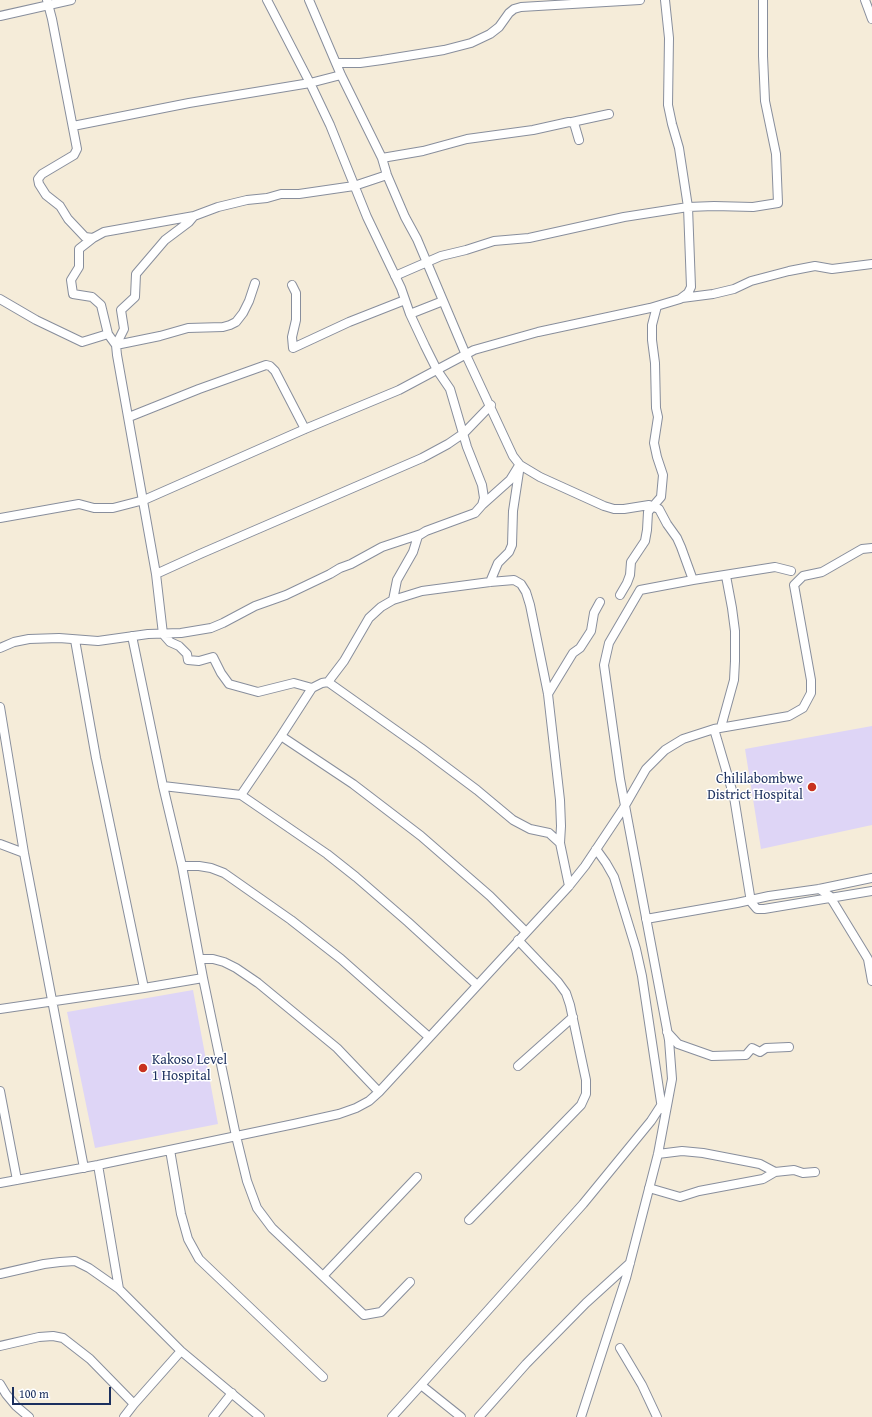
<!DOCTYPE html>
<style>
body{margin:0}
#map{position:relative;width:872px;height:1417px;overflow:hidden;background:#f5ecd9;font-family:"Gentium Book Plus",serif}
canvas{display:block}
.scale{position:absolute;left:12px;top:1387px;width:99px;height:18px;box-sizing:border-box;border:2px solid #1b2f5e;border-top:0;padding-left:5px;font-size:12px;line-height:14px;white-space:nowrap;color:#1b2f5e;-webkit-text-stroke:3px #fff;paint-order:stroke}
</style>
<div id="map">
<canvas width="872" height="1417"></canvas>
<div class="scale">100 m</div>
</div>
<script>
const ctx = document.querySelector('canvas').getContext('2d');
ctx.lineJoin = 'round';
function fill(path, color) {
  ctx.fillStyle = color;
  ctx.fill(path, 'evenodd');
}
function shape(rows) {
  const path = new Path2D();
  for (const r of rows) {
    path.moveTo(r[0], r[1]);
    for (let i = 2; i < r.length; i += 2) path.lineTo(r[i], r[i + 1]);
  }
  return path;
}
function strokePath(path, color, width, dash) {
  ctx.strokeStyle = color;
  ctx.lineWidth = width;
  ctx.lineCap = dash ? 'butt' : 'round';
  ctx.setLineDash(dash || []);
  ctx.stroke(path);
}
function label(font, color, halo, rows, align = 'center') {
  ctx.font = font + ' "Gentium Book Plus",serif';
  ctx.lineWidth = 3;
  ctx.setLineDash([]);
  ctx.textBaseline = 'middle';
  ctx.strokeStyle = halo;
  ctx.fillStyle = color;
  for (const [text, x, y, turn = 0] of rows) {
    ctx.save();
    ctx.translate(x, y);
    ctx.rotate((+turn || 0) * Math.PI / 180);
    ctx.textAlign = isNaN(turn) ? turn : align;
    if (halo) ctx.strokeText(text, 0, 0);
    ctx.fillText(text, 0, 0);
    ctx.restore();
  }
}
const built = shape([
 [872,726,872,825,761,849,745,749],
 [193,990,218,1124,95,1148,67,1012]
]);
const street = shape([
 [47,0,52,19,77,149,74,155,42,174,38,179,39,184,46,195,60,206,68,219,85,237,93,238,79,249,79,267,71,280,73,294,92,297,101,305,108,334,116,345],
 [267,0,310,83,330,125,367,217,401,288,410,314,425,346,437,370,450,389,467,447,482,485,484,498,482,505,475,513,426,531,418,536,413,552,397,580,393,600],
 [309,0,341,75,382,158,387,175,405,217,417,239,466,355,513,456,520,465,540,477,604,506,614,509,624,509,649,505,659,509,667,524,677,538,681,547,693,580,775,567,791,571],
 [865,0,872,19],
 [0,16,71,0],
 [336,63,360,63,382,60,444,50,471,43,490,34,499,27,509,13,514,9,521,7,640,0],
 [572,122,609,114],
 [73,126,189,103,310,83,341,75],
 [382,158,423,151,467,139,533,130,569,122,574,123,579,140],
 [93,238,104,232,194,216],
 [395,276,441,256,466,250,494,241,529,238,624,217,688,207,714,206,753,207,778,203,776,154,765,101,763,56,763,0],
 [292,285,296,293,296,320,292,337,293,348,349,322,405,300],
 [682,298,713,294,734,289,751,281,789,271,815,266,832,269,872,264],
 [0,299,36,320,82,342,108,334],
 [410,314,443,301],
 [116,345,160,336,188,328,223,327,230,325,236,322,243,313,249,301,255,283],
 [129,417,199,389,266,365,270,366,275,371,305,429],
 [482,505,510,480,518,467],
 [0,518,79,504,94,508,113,508,144,500,305,429,399,390,474,350,538,332,650,308,680,299,688,293,691,287,688,207,679,148,672,124,668,105,669,38,665,0],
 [156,574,200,554,422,458,448,444,464,433,491,405],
 [490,582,498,563,509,552,512,545,513,511,520,465],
 [620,595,627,583,630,575,631,562,645,541,647,530,648,512,661,497,663,475,657,457,654,443,658,417,656,408,655,363,652,340,652,325,657,306],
 [132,636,163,786,182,866,203,978,236,1136,247,1181,257,1208,272,1228,364,1315,381,1312,410,1282],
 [75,640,96,758,144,988],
 [0,648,14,642,29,639,59,638,98,641,148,634,181,633,211,628,223,623,255,606,286,595,330,574,340,568,351,564,382,547,421,534],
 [328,682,344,661,369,618,381,607,393,600,422,591,490,582,514,580,521,584,526,592,530,605,548,694,560,800,561,826,560,843],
 [312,688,294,683,258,692,229,684,221,673,213,657,199,661,188,660,187,654,179,646,170,642,163,634,156,574,117,355,116,345,124,329,121,310,135,297,136,274,165,240,189,222,194,216,218,207,247,200,267,198,281,194,299,194,354,186,387,175],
 [548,694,573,653,580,648,591,631,594,613,600,602],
 [0,707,24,853,84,1168],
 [721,727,734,680,735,661,735,631,732,608,726,576],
 [714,729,734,797,751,902,757,909,764,909,872,891],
 [281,736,312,688,322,683,328,682,421,748,477,790,513,820,530,829,549,833,560,843,569,886],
 [163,786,241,795,281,736,353,784,421,836,490,896,526,932],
 [241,795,327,854,356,877,408,922,477,985],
 [0,844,24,853],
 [596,849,606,863,614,877,636,949,642,976,662,1109],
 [182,866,199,866,211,868,224,873,291,920,341,959,429,1037],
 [819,889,830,896,832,900,865,954,868,959,872,981],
 [646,919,737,903,769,896,819,889,872,878],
 [200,959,213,959,224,962,236,968,258,983,337,1048,379,1092],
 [0,1009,144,988,203,978],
 [667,1032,678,1044,712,1056,746,1055,752,1048,760,1052,766,1048,789,1047],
 [518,1066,573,1017],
 [0,1091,17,1180],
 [170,1150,181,1214,188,1239,199,1259,323,1377],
 [658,1154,682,1151,703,1153,760,1164,775,1172,794,1170,803,1173,815,1172],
 [98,1165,119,1289,181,1351,260,1417],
 [0,1183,98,1165,294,1124,339,1114,356,1108,369,1101,379,1092,569,886,585,866,623,809,646,769,665,750,683,739,714,729,789,716,803,708,811,693,811,680,794,585,803,576,822,572,862,549,872,548],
 [649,1188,680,1197,699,1191,763,1179,775,1172],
 [469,1220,581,1105,586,1094,586,1080,570,1005,566,993,558,982,518,940],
 [0,1274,44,1264,60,1262,75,1261,89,1268,119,1289],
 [323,1276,417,1177],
 [0,1346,39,1337,53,1336,63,1338,90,1359,134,1404,124,1417],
 [620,1348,642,1385,657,1417],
 [0,1384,6,1394,16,1406,29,1417],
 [421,1385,583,1204,651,1121,662,1104],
 [134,1404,181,1351],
 [213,1417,232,1393],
 [392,1417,421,1385,461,1417],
 [479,1417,526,1364,586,1303,630,1263],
 [581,1417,626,1278,658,1154,672,1079,669,1040,620,779,604,665,609,643,640,590,693,580]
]);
const markers = [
 [812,787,5,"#c8321e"],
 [143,1068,5,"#c8321e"]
];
const poiNames = [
 ["Chililabombwe",803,779],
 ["District Hospital",803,795],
 ["Kakoso Level",152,1060,"left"],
 ["1 Hospital",152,1076,"left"]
];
fill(built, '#ded5f6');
strokePath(street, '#888e9c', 10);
strokePath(street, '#fff', 8);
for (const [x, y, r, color] of markers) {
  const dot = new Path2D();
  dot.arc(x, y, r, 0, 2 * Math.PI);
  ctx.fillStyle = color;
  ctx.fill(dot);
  strokePath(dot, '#fff', 1.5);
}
label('14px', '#1b2f5e', '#fff', poiNames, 'right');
</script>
